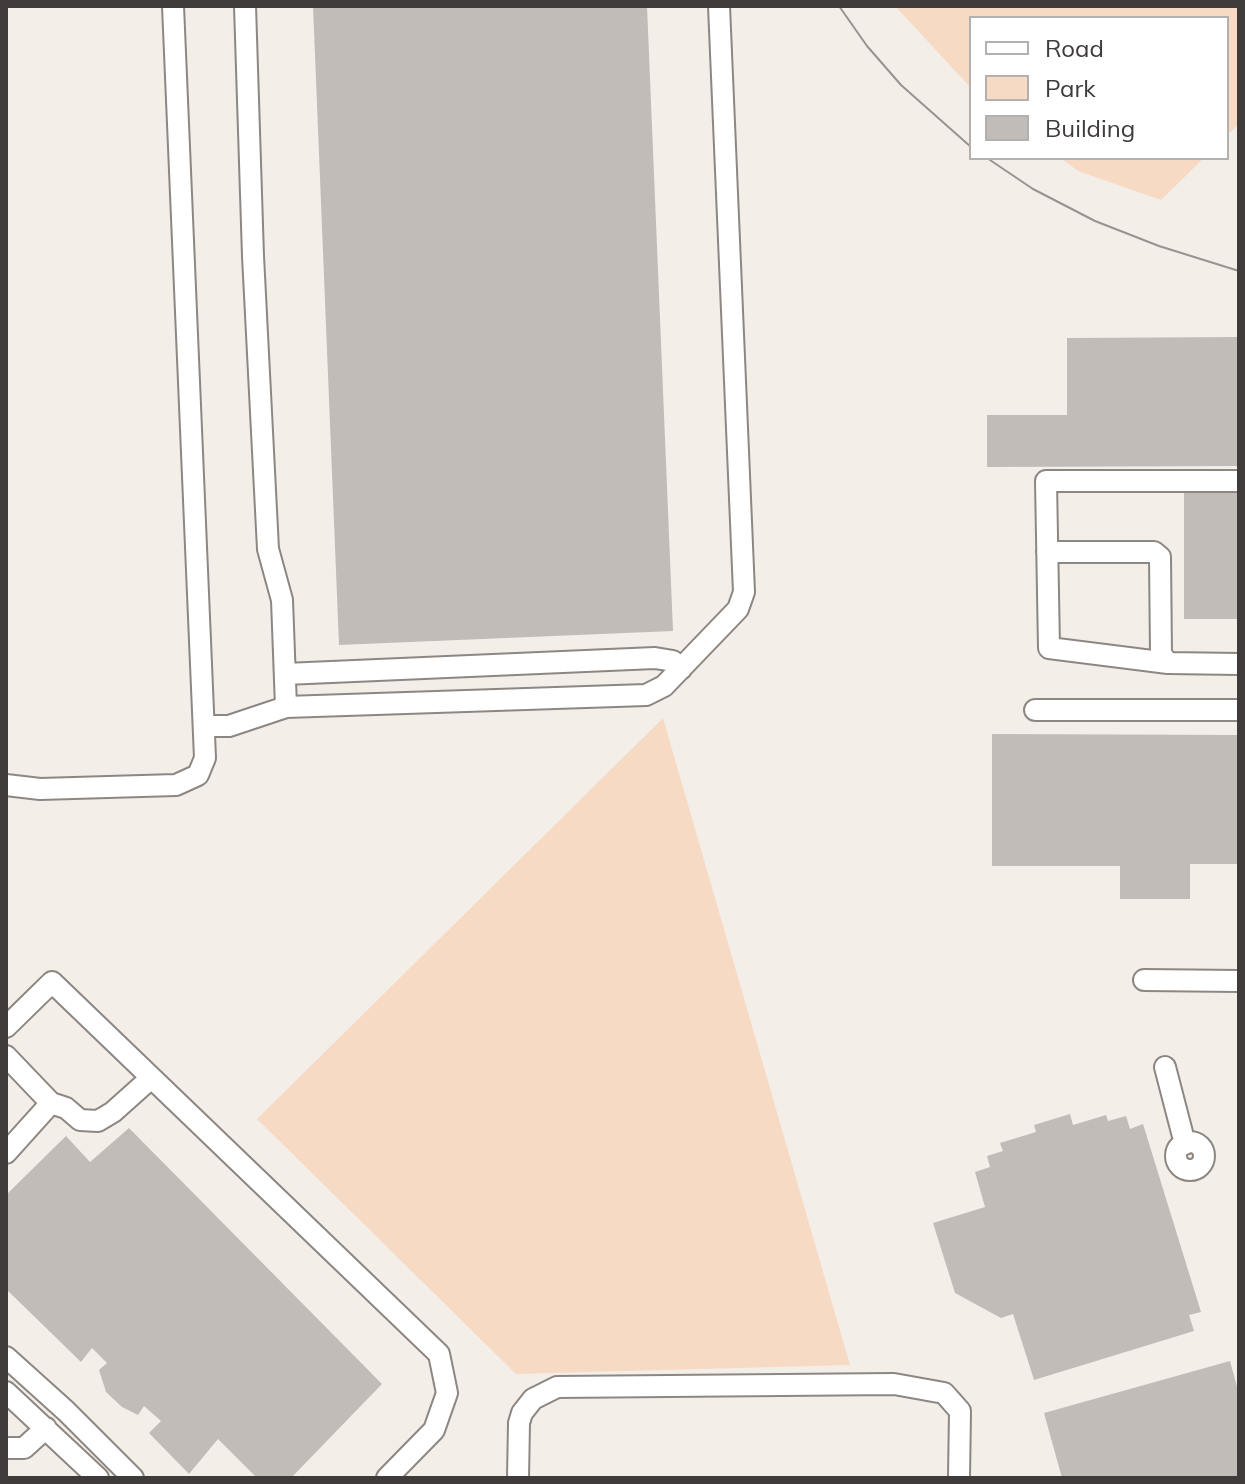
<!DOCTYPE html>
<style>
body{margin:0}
#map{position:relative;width:1245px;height:1484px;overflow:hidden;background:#f4eee9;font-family:Mulish,sans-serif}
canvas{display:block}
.frame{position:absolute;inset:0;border:8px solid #3e3b3a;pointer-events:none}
.legend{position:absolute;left:969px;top:16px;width:260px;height:144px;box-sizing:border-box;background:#fff;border:2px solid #b2b1b0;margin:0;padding:10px 14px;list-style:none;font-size:24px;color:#3e3b3a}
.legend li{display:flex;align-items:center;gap:16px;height:40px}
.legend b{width:40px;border:2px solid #b2b1b0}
</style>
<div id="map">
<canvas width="1245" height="1484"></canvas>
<div class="frame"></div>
<ul class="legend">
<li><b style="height:10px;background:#fff"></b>Road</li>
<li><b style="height:22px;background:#f7dac4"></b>Park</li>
<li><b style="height:22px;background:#c2bcb8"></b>Building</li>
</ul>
</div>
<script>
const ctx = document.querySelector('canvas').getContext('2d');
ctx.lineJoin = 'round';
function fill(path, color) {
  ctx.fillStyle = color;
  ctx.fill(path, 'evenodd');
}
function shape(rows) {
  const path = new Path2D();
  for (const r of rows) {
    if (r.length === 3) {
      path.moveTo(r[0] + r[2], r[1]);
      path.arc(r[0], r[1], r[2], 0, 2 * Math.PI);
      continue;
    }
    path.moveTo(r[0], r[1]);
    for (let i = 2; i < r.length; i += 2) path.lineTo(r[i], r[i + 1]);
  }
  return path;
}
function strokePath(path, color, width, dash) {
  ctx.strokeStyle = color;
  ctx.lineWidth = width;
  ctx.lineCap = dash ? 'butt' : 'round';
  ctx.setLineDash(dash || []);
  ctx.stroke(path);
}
const green = shape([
 [895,6,1239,6,1239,124,1227,135,1227,18,971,18,971,88],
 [1061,158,1204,158,1161,200,1078,171],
 [663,718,850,1365,516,1374,257,1119]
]);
const building = shape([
 [313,6,647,6,673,631,339,645],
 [1239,337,1239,466,987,467,987,415,1067,415,1067,338],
 [1184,489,1239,489,1239,619,1184,619],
 [992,734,1239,735,1239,864,1190,864,1190,899,1120,899,1120,866,992,866],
 [1070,1114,1073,1125,1106,1115,1108,1121,1126,1116,1130,1129,1143,1124,1201,1312,1189,1315,1194,1331,1034,1380,1013,1314,1001,1318,955,1293,933,1223,985,1207,975,1172,990,1167,987,1156,1003,1151,1000,1143,1036,1132,1034,1125],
 [129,1128,382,1384,291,1478,257,1478,218,1439,189,1474,149,1433,161,1421,144,1406,138,1415,122,1407,106,1392,99,1370,107,1363,92,1348,81,1362,6,1289,6,1195,66,1136,90,1162],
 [1230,1361,1239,1394,1239,1478,1062,1478,1044,1413]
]);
const minor = shape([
 [1047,552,1154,552,1160,557,1161,654,1168,663,1239,664],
 [1168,663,1049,648,1046,481,1239,481],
 [285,674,655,658,673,661,681,669],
 [286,707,646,695,664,686,738,609,744,592,719,6],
 [1035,710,1239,710],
 [205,726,229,726,286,707,282,600,268,549,253,256,245,6],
 [6,785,40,789,176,785,198,775,205,758,173,6],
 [1144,980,1239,981],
 [6,1027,52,982,439,1354,447,1393,434,1430,387,1478],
 [6,1056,51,1103,6,1153],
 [1165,1067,1185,1144],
 [51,1103,66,1108,80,1120,98,1121,113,1112,151,1078],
 [1190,1156,14],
 [6,1357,66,1411,133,1478],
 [6,1392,98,1478],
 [6,1448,24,1448,46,1428],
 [518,1478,519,1423,522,1413,533,1399,557,1387,894,1384,944,1393,960,1411,959,1478]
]);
const tram = shape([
 [839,6,867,46,901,85,971,147],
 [987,158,1033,189,1095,221,1159,246,1239,271]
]);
fill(green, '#f7dac4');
fill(building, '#c2bcb8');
strokePath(minor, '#8d8783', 24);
strokePath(minor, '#fff', 20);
strokePath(tram, '#989390', 2);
</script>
